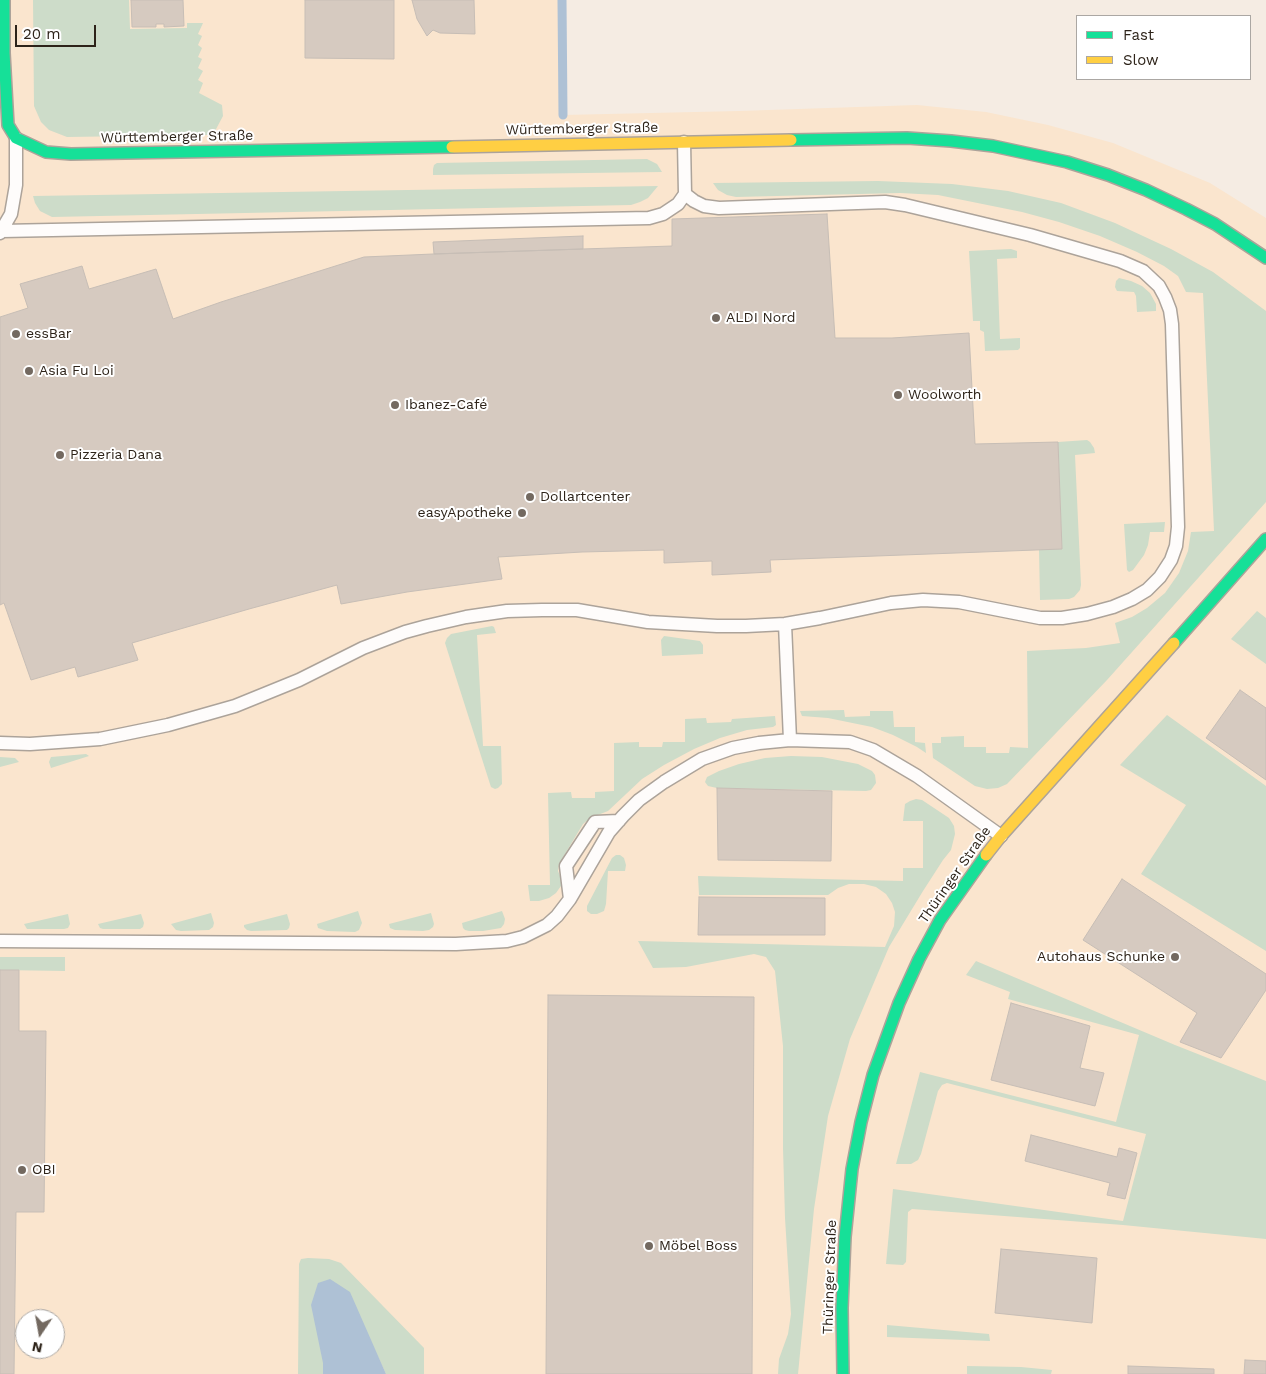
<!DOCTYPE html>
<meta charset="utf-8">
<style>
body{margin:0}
#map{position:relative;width:1266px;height:1374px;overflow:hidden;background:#f5ece3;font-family:"Work Sans",sans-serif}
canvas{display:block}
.legend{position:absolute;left:1076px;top:15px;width:175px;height:65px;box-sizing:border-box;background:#fff;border:1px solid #aba7a3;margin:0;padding:6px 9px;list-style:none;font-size:15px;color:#2d2319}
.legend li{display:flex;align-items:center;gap:10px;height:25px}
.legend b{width:25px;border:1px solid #aba7a3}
.north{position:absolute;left:15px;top:1309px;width:50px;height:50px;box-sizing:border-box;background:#fff;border:1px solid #aba7a3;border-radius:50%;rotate:192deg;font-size:14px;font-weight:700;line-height:20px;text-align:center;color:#2d2319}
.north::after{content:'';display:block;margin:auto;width:18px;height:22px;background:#736960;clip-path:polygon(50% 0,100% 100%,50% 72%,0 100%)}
.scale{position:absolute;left:15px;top:25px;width:81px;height:22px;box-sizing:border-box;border:2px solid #2d2319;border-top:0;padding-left:6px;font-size:15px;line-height:18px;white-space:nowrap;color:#2d2319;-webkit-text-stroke:4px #fff;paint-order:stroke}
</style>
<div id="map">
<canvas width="1266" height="1374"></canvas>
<ul class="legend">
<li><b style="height:6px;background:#16e098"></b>Fast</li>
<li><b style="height:6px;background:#ffcf43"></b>Slow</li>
</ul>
<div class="north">N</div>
<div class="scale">20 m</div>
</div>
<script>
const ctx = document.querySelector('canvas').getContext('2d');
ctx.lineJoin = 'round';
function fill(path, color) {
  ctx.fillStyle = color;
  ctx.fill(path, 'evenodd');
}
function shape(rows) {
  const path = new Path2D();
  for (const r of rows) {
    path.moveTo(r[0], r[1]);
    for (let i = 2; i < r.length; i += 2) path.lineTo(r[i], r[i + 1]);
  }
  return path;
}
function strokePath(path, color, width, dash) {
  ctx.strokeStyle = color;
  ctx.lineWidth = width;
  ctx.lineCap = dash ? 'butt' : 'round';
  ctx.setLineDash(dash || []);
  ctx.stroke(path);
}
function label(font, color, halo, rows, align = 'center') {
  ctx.font = font + ' "Work Sans",sans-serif';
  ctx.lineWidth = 4;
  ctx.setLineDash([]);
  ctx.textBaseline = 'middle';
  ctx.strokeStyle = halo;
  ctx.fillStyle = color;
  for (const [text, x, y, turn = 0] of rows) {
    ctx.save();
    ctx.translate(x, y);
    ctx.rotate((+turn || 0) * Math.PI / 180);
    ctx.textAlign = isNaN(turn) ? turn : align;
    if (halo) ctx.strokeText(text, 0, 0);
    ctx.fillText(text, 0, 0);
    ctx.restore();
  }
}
const built = shape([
 [0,0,562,0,563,115,739,111,917,105,986,112,1048,125,1113,143,1210,183,1266,218,1266,1374,0,1374],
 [25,1319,55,1319,55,1349,25,1349]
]);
const green = shape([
 [33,0,129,0,130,29,187,28,187,23,203,23,198,34,202,36,198,45,202,48,198,57,202,59,198,68,203,71,198,80,203,83,199,93,222,105,223,116,215,131,210,135,203,135,67,137,49,130,41,122,34,106],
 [647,159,657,164,662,172,433,175,433,169,434,165,437,163],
 [878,181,952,184,1008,191,1061,203,1115,223,1171,249,1213,272,1266,311,1266,502,1107,680,1007,784,998,788,987,789,975,786,933,758,932,743,941,743,941,737,964,736,964,747,986,747,986,753,1009,753,1010,747,1028,748,1027,651,1086,648,1120,643,1115,623,1132,617,1147,608,1165,593,1179,573,1188,551,1191,532,1214,531,1203,293,1186,292,1178,276,1164,266,1137,252,1100,236,1059,222,1022,212,938,195,900,193,736,197,727,195,718,190,713,183],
 [658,186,648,198,640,202,631,205,52,217,40,211,35,203,33,196],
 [1011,249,1017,251,1017,258,997,259,1000,339,1020,338,1020,348,1018,350,985,351,984,332,980,330,980,321,973,321,969,251],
 [1119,278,1131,281,1142,286,1150,293,1156,304,1156,311,1137,312,1136,296,1134,292,1117,291,1115,287,1116,281],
 [1087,440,1090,442,1094,448,1095,453,1075,455,1081,585,1080,590,1074,597,1069,599,1040,600,1039,549,1062,548,1058,442],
 [1165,522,1164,532,1150,532,1148,545,1144,555,1133,570,1129,572,1127,570,1124,524],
 [1257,611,1266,618,1266,664,1231,639],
 [492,626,494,627,496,633,477,635,483,746,501,746,502,784,498,788,495,789,491,787,490,784,445,643,447,638,451,634],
 [664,636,700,641,703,645,703,654,662,656,661,640],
 [844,710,845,717,870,716,870,711,893,711,894,727,915,727,915,742,925,743,926,753,917,747,893,735,872,727,828,718,802,716,800,711],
 [1167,715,1266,786,1266,951,1141,874,1186,805,1120,765],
 [775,716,776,725,773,727,747,730,720,738,694,749,664,765,642,779,608,811,590,818,583,824,559,864,558,871,563,883,556,893,549,898,539,901,530,901,528,885,550,885,548,793,571,792,572,798,595,798,595,792,614,791,614,743,639,742,639,747,662,747,663,742,685,742,685,719,706,718,707,723,731,722,732,719],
 [86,754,89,756,51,768,49,762,51,757],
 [791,756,822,757,858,764,872,771,875,775,876,783,871,790,866,791,717,788,708,786,705,782,707,777,719,771,739,764,765,758],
 [0,757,15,758,19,762,0,767],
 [916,799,922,800,949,818,954,826,955,834,951,850,943,860,923,891,889,947,850,1039,828,1116,814,1209,798,1374,778,1374,779,1359,788,1334,791,1314,785,1218,783,1148,783,1046,775,971,766,957,754,954,686,967,653,968,638,941,885,947,894,926,895,912,892,903,886,894,876,887,864,884,849,884,838,888,828,895,699,895,698,876,903,881,903,868,923,868,923,821,903,821,905,804,910,801],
 [616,855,620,855,624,858,626,865,625,871,608,871,606,904,604,911,597,914,591,914,587,911,587,906,612,858],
 [358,911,362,923,359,930,355,932,327,931,318,928,317,924],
 [502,911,505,919,504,924,501,928,483,931,469,931,465,930,463,928,462,923],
 [211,913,214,923,213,927,209,930,181,931,176,930,171,924],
 [431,913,434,924,433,927,429,930,423,931,395,930,390,928,389,924],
 [68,914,70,924,68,928,64,929,27,929,24,924],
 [141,914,144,923,143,927,140,929,103,929,100,928,98,924],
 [287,914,290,924,289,928,287,930,251,931,247,930,244,927,244,925],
 [0,957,65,957,65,971,0,970],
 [976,961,1175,1045,1266,1081,1266,1239,1123,1225,912,1209,908,1212,906,1262,903,1265,886,1264,893,1189,1123,1221,1146,1134,947,1083,942,1085,938,1091,921,1154,918,1160,911,1164,896,1164,920,1072,1116,1122,1139,1035,1008,999,1010,992,966,975],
 [308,1258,329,1259,341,1263,424,1348,424,1374,386,1374,374,1348,323,1363,323,1374,298,1374,299,1264,301,1259],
 [887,1325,989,1334,990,1341,887,1337],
 [967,1366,1021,1367,1052,1370,1051,1374,967,1374]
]);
const water = shape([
 [330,1279,350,1292,386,1374,323,1374,323,1363,311,1305,318,1283]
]);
const stream = shape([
 [562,0,563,115]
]);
const building = shape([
 [131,0,183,0,184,26,164,27,164,24,156,24,156,27,132,27,131,0],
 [305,0,394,0,394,59,305,58,305,0],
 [412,0,474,0,475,34,440,33,433,30,427,36,417,19,412,0],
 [827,214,835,338,892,338,969,333,975,444,1058,442,1062,549,770,560,771,572,712,575,712,561,664,563,664,550,582,552,498,557,502,579,407,592,341,604,337,585,249,609,132,643,138,660,78,677,75,667,31,680,4,603,0,605,0,317,28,308,20,284,82,266,89,289,156,269,173,319,221,302,364,257,433,254,672,246,672,219,827,214],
 [583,236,583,249,434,254,433,242,583,236],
 [1240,690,1266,708,1266,780,1206,738,1240,690],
 [717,788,832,791,831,861,718,860,717,788],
 [1122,879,1266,974,1266,990,1221,1058,1180,1042,1197,1013,1083,940,1122,879],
 [699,897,825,898,825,935,698,935,699,897],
 [0,970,19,970,19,1031,46,1031,44,1212,16,1212,14,1374,0,1374,0,970],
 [548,995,754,997,752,1374,546,1374,548,995],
 [1011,1003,1090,1026,1080,1068,1104,1073,1095,1106,991,1080,1011,1003],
 [1031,1135,1117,1157,1119,1148,1137,1153,1125,1199,1107,1195,1110,1183,1025,1161,1031,1135],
 [1001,1249,1097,1258,1092,1323,995,1313,1001,1249],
 [1245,1360,1266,1361,1266,1374,1244,1374,1245,1360],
 [1128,1366,1214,1369,1214,1374,1128,1374,1128,1366]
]);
const lane = shape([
 [2,231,649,218,663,214,678,204,685,194,684,142],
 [0,233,11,214,16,185,16,138],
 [785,624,790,740],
 [0,743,30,744,100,739,168,725,235,706,299,680,363,648,405,632,427,626,466,617,507,611,542,610,577,610,648,622,717,626,746,626,785,624,820,618,891,603,923,600,959,602,1040,618,1062,618,1087,614,1113,607,1132,599,1147,590,1160,577,1171,560,1176,546,1178,527,1172,324,1170,310,1165,297,1159,286,1143,271,1120,261,1030,235,905,205,885,202,719,208,704,206,694,201,685,194],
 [570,899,566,866,595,822,619,821],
 [0,941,456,944,507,941,523,937,547,925,557,916,570,899,609,832,623,816,639,800,664,782,702,759,733,748,759,743,790,740,850,742,873,750,917,776,1001,836]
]);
const fast = shape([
 [4,0,4,53,8,125,16,138,46,152,71,154,452,147],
 [791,140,907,138,951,141,993,146,1067,162,1108,175,1146,190,1186,209,1215,224,1266,258],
 [1174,643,1266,539],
 [843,1374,842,1308,845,1237,852,1169,861,1122,873,1075,899,1003,919,959,940,920,986,855]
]);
const slow = shape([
 [452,147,791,140],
 [986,855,1001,836,1174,643]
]);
const markers = [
 [716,318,5,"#736960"],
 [16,334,5,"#736960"],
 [29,371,5,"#736960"],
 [898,395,5,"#736960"],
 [395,405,5,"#736960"],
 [60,455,5,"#736960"],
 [530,497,5,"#736960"],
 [522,513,5,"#736960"],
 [1175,957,5,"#736960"],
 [22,1170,5,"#736960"],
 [649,1246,5,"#736960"]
];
const streetNames = [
 ["Württemberger Straße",582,129,-1],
 ["Württemberger Straße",177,137,-1],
 ["Thüringer Straße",955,875,-55],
 ["Thüringer Straße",830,1277,-88]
];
const poiNames = [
 ["ALDI Nord",726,318],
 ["essBar",26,334],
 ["Asia Fu Loi",39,371],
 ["Woolworth",908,395],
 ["Ibanez-Café",405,405],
 ["Pizzeria Dana",70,455],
 ["Dollartcenter",540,497],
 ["easyApotheke",512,513,"right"],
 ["Autohaus Schunke",1165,957,"right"],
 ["OBI",32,1170],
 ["Möbel Boss",659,1246]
];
fill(built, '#fae5ce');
fill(green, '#cddcc9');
fill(water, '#aec1d5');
strokePath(stream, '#aec1d5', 9);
fill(building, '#d6cac0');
strokePath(building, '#c7beb6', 1);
strokePath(lane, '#aca39a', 15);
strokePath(fast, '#aca39a', 14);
strokePath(slow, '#aca39a', 14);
strokePath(lane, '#fefcfb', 12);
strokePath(fast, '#16e098', 11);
strokePath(slow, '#ffcf43', 11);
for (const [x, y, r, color] of markers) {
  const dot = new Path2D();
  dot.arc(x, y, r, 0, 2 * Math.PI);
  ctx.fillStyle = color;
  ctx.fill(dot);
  strokePath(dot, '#fff', 2);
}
label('14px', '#2d2319', '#fff', streetNames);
label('14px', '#2d2319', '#fff', poiNames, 'left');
</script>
